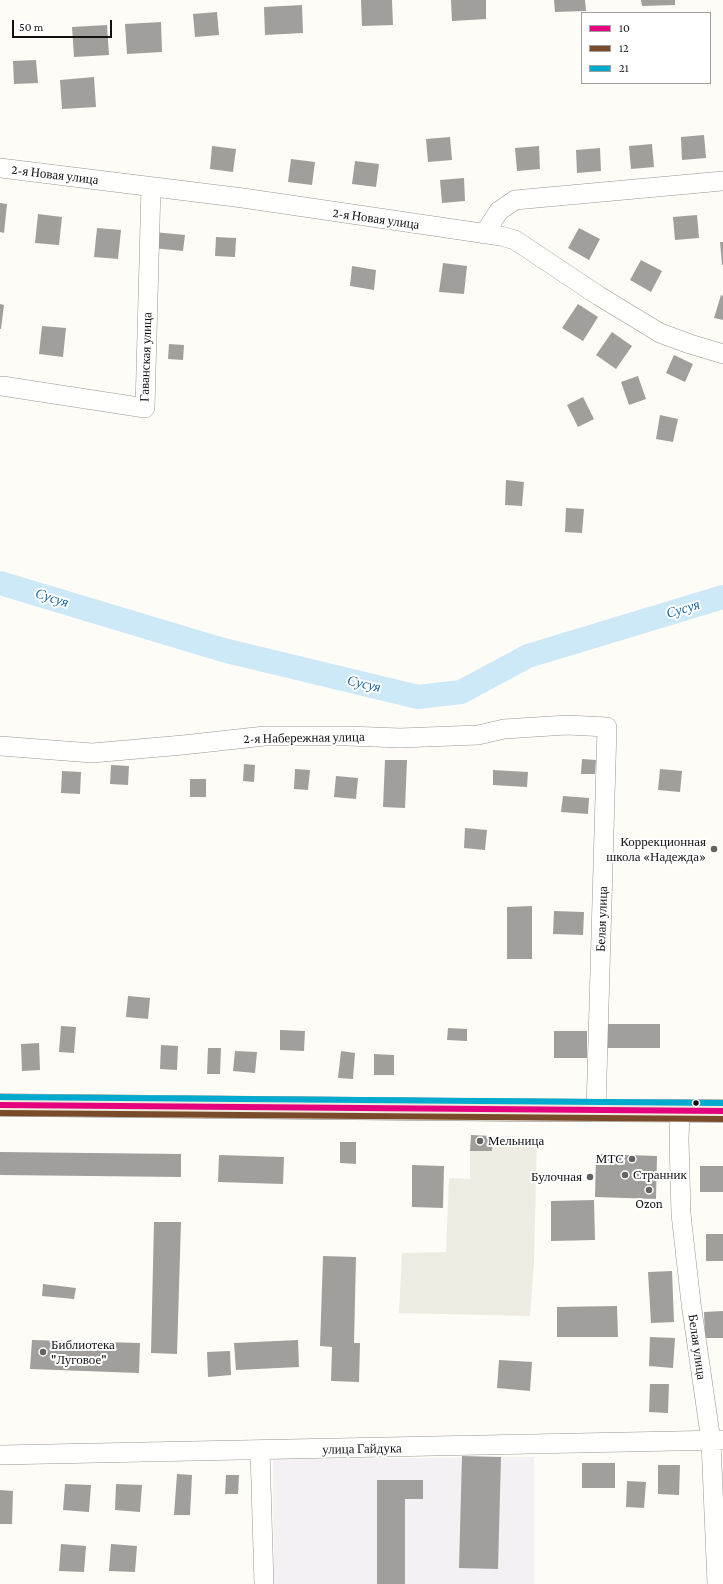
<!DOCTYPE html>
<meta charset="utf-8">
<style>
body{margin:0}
#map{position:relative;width:723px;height:1584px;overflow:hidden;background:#fdfcf7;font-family:"Crimson Pro",serif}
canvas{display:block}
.legend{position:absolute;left:581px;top:12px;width:130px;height:72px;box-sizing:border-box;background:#fff;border:1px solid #a0a0a0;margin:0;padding:5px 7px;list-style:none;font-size:12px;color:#111}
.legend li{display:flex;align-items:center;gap:8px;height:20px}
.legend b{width:20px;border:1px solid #a0a0a0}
.scale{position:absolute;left:12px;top:20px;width:100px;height:18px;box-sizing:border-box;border:2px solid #111;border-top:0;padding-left:5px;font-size:12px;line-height:14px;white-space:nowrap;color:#111;-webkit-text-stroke:3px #fff;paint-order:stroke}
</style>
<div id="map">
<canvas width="723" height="1584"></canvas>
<ul class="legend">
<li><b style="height:5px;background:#e5007d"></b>10</li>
<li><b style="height:5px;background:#7a4b2a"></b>12</li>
<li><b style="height:5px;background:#00a9ce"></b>21</li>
</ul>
<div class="scale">50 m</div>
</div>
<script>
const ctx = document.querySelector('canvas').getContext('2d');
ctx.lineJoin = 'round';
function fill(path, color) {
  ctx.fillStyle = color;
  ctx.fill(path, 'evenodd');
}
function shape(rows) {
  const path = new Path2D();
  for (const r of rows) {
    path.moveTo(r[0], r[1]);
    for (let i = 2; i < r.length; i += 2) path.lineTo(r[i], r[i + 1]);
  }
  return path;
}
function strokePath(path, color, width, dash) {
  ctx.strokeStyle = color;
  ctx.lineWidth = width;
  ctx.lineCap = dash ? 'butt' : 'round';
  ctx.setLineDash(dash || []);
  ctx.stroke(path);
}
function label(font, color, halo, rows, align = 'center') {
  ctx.font = font + ' "Crimson Pro",serif';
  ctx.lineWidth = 4;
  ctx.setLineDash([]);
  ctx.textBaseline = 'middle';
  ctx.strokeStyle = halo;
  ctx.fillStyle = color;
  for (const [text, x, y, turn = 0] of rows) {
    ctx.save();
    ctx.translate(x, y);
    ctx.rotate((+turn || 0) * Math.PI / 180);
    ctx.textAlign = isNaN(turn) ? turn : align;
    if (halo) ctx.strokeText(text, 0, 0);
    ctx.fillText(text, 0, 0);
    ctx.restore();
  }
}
const industrial = shape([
 [534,1457,534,1584,274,1584,273,1459]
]);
const plaza = shape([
 [492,1136,537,1137,534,1262,530,1316,399,1313,402,1253,446,1252,449,1178,470,1179,470,1151,492,1151]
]);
const river = shape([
 [0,583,223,650,418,697,461,692,528,656,723,597]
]);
const building = shape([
 [361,0,392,0,393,25,362,26],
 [451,0,486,0,486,19,452,21],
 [554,0,585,0,586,11,555,12],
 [641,0,675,0,675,5,642,6],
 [302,5,303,33,265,35,264,7],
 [217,12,219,35,195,37,193,14],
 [161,22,162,52,127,54,125,24],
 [107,25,109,55,74,57,72,27],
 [36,60,38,83,14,84,13,61],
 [94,77,96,107,62,109,60,80],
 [704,135,706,158,682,160,681,137],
 [450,137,452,160,428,162,426,139],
 [652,144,654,167,631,169,629,146],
 [212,146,236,149,233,172,210,169],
 [539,146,540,169,517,171,515,148],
 [600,148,601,171,577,173,576,150],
 [291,159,315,162,312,185,288,182],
 [355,161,379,164,376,187,352,184],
 [464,178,465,201,442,203,440,180],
 [0,203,7,204,4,233,0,232],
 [38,214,62,217,59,245,35,243],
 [697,215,699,238,675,240,673,217],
 [97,228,121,230,118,259,94,257],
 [579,228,600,239,589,260,568,248],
 [154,232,185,235,183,251,153,248],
 [216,237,236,238,235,257,215,256],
 [720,242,723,242,723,265,722,265],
 [641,260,662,271,651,292,630,280],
 [443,263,467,266,464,294,439,292],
 [352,266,376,270,374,290,350,286],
 [721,295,723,296,723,320,714,318],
 [0,304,4,305,1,329,0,329],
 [578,304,598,317,583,341,562,328],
 [42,326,66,328,63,357,39,354],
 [612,332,632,346,616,369,596,355],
 [169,344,184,345,183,360,168,359],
 [674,355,693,364,685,382,666,373],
 [638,376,646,399,629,405,621,382],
 [583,397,594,419,578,427,567,405],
 [660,415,678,419,673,442,656,439],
 [506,480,524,482,522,506,505,505],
 [566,508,584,509,582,533,565,532],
 [582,759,596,760,595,774,581,774],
 [385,760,407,760,405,808,383,807],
 [244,764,255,765,254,782,243,781],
 [111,765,129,766,128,785,110,784],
 [295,769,310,770,308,790,294,789],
 [660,769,682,771,680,792,658,790],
 [493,770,528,772,527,787,493,785],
 [62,771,81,772,80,794,61,793],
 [336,776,358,778,356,799,334,797],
 [190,779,206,779,206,797,190,797],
 [563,796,589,798,588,814,561,812],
 [465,828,487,830,485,850,464,848],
 [532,906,532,959,507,959,507,907],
 [554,911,584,912,583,935,553,934],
 [128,996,150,998,148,1019,126,1017],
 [605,1024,660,1024,660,1048,605,1048],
 [61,1026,76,1027,74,1053,59,1052],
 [448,1028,467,1029,467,1041,447,1040],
 [280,1030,305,1031,304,1051,280,1050],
 [554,1031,587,1031,587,1058,554,1058],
 [39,1043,40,1070,22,1071,21,1044],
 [161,1045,178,1046,177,1070,160,1069],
 [208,1048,221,1048,220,1074,207,1074],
 [235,1051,257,1052,255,1073,233,1071],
 [341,1051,355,1053,353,1079,338,1078],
 [374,1054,394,1055,394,1075,374,1075],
 [471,1135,492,1136,492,1151,470,1151],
 [340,1142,356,1142,356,1164,340,1163],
 [0,1152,181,1154,181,1177,0,1175],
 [596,1154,657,1156,656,1199,595,1197],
 [219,1155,284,1157,283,1184,218,1182],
 [412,1165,444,1166,443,1208,412,1207],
 [700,1166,723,1166,723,1192,700,1192],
 [594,1200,595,1240,551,1241,551,1201],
 [154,1222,181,1222,177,1354,151,1353],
 [706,1234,723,1234,723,1261,706,1261],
 [323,1256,356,1257,354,1343,360,1343,359,1382,331,1381,332,1347,320,1346],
 [672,1271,674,1322,651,1323,648,1272],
 [43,1284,76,1288,74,1299,42,1296],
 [617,1306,618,1337,557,1337,557,1307],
 [723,1311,723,1338,705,1338,704,1312],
 [650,1337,675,1338,673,1368,649,1366],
 [32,1340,140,1343,139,1373,30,1369],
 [298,1340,299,1367,236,1370,234,1343],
 [230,1351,231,1375,208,1377,207,1352],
 [499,1360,532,1362,530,1391,497,1388],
 [650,1384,669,1384,668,1413,649,1412],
 [462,1456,501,1457,498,1569,459,1568],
 [582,1463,615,1463,615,1488,582,1488],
 [658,1465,680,1465,679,1495,658,1494],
 [177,1474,192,1475,190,1515,174,1515],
 [226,1475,239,1475,238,1494,225,1494],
 [377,1480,423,1480,423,1499,405,1499,405,1584,377,1584],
 [627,1481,646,1482,644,1508,626,1507],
 [65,1484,91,1485,89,1512,63,1510],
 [116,1484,142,1485,140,1512,115,1510],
 [0,1490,13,1491,12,1524,0,1524],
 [61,1544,86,1546,84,1572,59,1571],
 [111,1544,137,1546,135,1572,109,1571]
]);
const minor = shape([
 [0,168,243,198,501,236,515,240,599,296,660,333,690,344,723,354],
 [484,234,499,211,515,200,723,181],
 [2,386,145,408,151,187],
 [0,746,92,753,183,745,265,736,348,736,400,738,478,735,504,729,567,725,607,727,596,1110],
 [680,1111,679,1140,681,1214,691,1303,711,1441,717,1584],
 [260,1450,264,1584],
 [0,1455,723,1440]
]);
const major = shape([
 [0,1105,507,1110,723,1111]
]);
const bus1 = shape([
 [0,1105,723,1111]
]);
const bus2 = shape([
 [0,1113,723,1119]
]);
const bus3 = shape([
 [0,1097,723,1103]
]);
const markers = [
 [714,849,4,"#646362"],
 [696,1103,3.5,"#111"],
 [480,1141,4,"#646362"],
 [632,1159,4,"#646362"],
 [625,1175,4,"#646362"],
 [590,1177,4,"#646362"],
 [649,1190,4,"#646362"],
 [43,1352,4,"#646362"]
];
const streetNames = [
 ["2-я Новая улица",55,175,7],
 ["2-я Новая улица",376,219,8],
 ["Гаванская улица",146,357,-88],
 ["2-я Набережная улица",304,738,-1],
 ["Белая улица",602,919,-88],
 ["Белая улица",697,1347,82],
 ["улица Гайдука",362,1449,-1]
];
const poiNames = [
 ["Коррекционная",706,842],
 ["школа «Надежда»",706,857],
 ["Мельница",488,1141,"left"],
 ["МТС",624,1159],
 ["Странник",633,1175,"left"],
 ["Булочная",582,1177],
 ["Ozon",649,1204,"center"],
 ["Библиотека",51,1345,"left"],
 ["\"Луговое\"",51,1360,"left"]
];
const waterNames = [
 ["Сусуя",52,598,17],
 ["Сусуя",683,609,-17],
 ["Сусуя",364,684,13]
];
fill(industrial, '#f5f0f3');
fill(plaza, '#edebe2');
strokePath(river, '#cde8f7', 24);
fill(building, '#a19f9c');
strokePath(minor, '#979795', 20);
strokePath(major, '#858482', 23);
strokePath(minor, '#fffffe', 19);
strokePath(major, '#ede9dc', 22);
strokePath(bus1, '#e5007d', 6);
strokePath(bus2, '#7a4b2a', 6);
strokePath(bus3, '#00a9ce', 6);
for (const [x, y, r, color] of markers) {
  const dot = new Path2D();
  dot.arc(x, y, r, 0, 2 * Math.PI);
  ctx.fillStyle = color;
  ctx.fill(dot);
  strokePath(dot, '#fff', 1.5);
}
label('13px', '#111', '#fff', streetNames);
label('13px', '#111', '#fff', poiNames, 'right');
label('italic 14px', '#1768a6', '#fff', waterNames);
</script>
